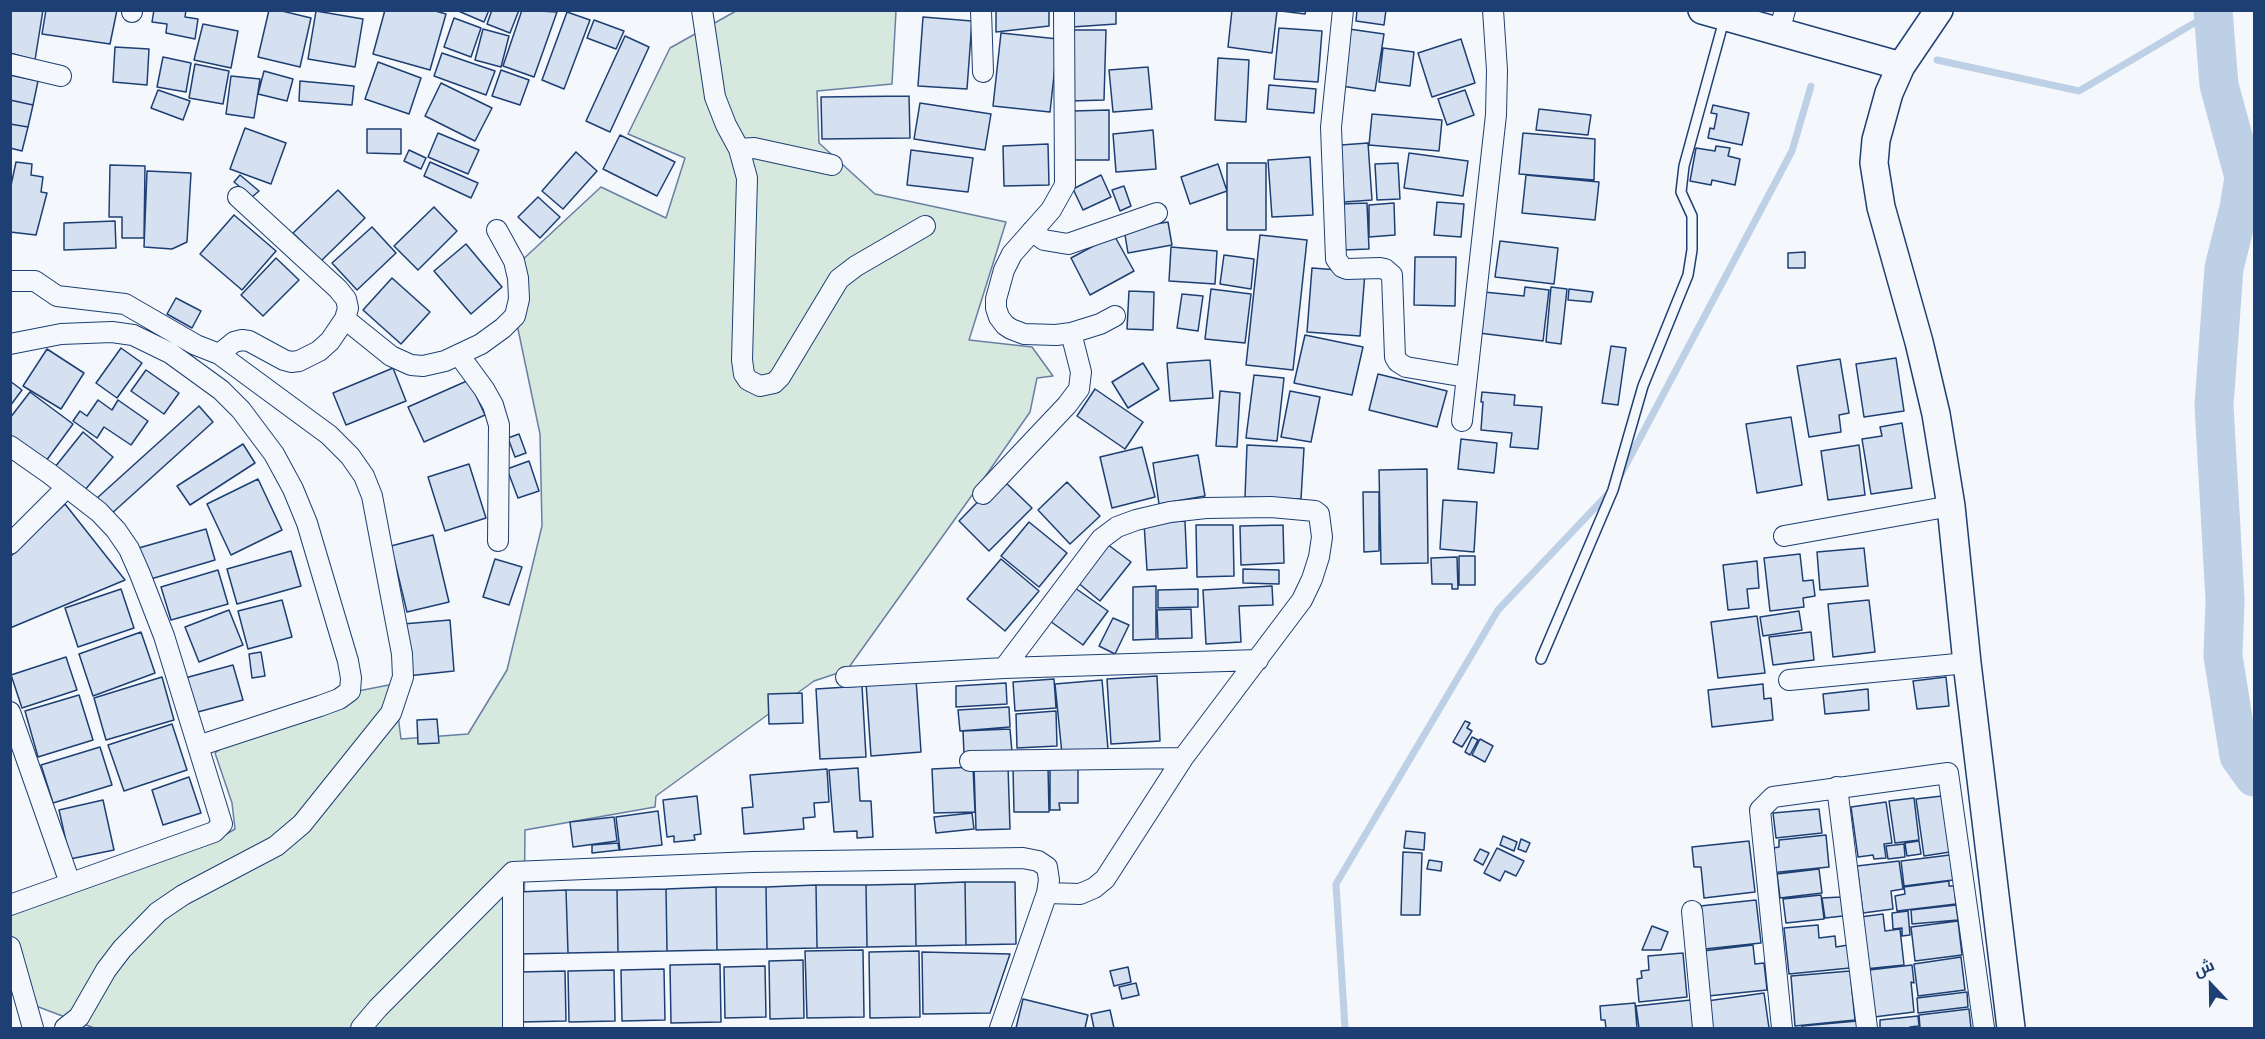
<!DOCTYPE html>
<meta charset="utf-8">
<style>
body{margin:0}
#map{position:relative;width:2265px;height:1039px;overflow:hidden;background:#f4f7fb;font-family:"Varela Round",Cairo,sans-serif}
canvas{display:block}
.frame{position:absolute;inset:0;border:12px solid #1d3f73;pointer-events:none}
.north{position:absolute;left:2181px;top:955px;width:60px;height:60px;-webkit-text-stroke:4px #f4f7fb;paint-order:stroke;rotate:338deg;font-size:16px;font-weight:700;line-height:24px;text-align:center;color:#1d3f73}
.north::after{content:'';display:block;margin:auto;width:21px;height:27px;background:#1d3f73;clip-path:polygon(50% 0,100% 100%,50% 72%,0 100%)}
</style>
<div id="map">
<canvas width="2265" height="1039"></canvas>
<div class="frame"></div>
<div class="north">ش</div>
</div>
<script>
const ctx = document.querySelector('canvas').getContext('2d');
ctx.lineJoin = 'round';
function fill(path, color) {
  ctx.fillStyle = color;
  ctx.fill(path, 'evenodd');
}
function shape(rows) {
  const path = new Path2D();
  for (const r of rows) {
    path.moveTo(r[0], r[1]);
    for (let i = 2; i < r.length; i += 2) path.lineTo(r[i], r[i + 1]);
  }
  return path;
}
function strokePath(path, color, width, dash) {
  ctx.strokeStyle = color;
  ctx.lineWidth = width;
  ctx.lineCap = dash ? 'butt' : 'round';
  ctx.setLineDash(dash || []);
  ctx.stroke(path);
}
const green = shape([
 [736,11,896,11,892,84,817,91,819,143,875,194,1006,222,969,340,1032,347,1053,376,1037,378,1030,412,980,484,847,670,814,681,656,796,655,807,525,830,523,1028,94,1028,36,1006,11,963,11,916,17,908,218,839,235,829,232,803,215,753,222,748,341,708,358,691,394,684,401,739,468,734,507,670,542,526,540,434,510,291,519,263,601,187,666,218,685,158,628,134,670,48,736,11]
]);
const stream = shape([
 [1937,60,2079,91,2213,12],
 [1620,476,1792,151,1811,86],
 [1345,1028,1336,884,1498,610,1609,493]
]);
const river = shape([
 [2213,10,2219,85,2244,177,2239,208,2224,268,2214,405,2225,600,2223,656,2239,756,2254,777]
]);
const building = shape([
 [10,10,43,10,35,60,10,53,10,10],
 [46,10,117,10,110,44,42,34,46,10],
 [154,10,186,10,185,17,198,19,195,39,166,33,167,24,152,22,154,10],
 [269,10,278,10,311,18,300,67,258,57,269,10],
 [385,10,432,10,446,14,430,70,373,54,385,10],
 [456,10,489,10,484,22,456,10],
 [492,10,519,10,510,33,487,24,492,10],
 [522,10,557,12,534,77,503,66,522,10],
 [996,10,1049,10,1049,26,996,32,996,10],
 [1072,10,1116,10,1116,24,1072,27,1072,10],
 [1232,10,1277,11,1272,53,1228,47,1232,10],
 [1273,10,1306,10,1305,14,1273,10],
 [1357,10,1386,10,1384,25,1356,21,1357,10],
 [316,11,363,19,355,67,308,59,316,11],
 [567,12,590,20,564,89,542,80,567,12],
 [923,17,972,21,967,89,918,86,923,17],
 [454,18,481,28,471,57,444,47,454,18],
 [594,20,624,31,616,49,587,38,594,20],
 [203,24,238,31,231,68,194,60,203,24],
 [1279,28,1322,31,1318,82,1274,79,1279,28],
 [483,29,509,36,501,67,475,60,483,29],
 [1349,29,1384,34,1375,91,1341,86,1349,29],
 [1072,30,1106,30,1104,100,1070,101,1072,30],
 [1001,33,1058,39,1050,112,993,106,1001,33],
 [625,36,649,47,610,132,586,121,625,36],
 [1461,39,1475,83,1432,97,1418,53,1461,39],
 [115,47,149,49,147,85,113,82,115,47],
 [1383,48,1414,52,1410,86,1379,82,1383,48],
 [442,53,495,71,486,95,434,76,442,53],
 [163,57,191,63,186,92,157,87,163,57],
 [1218,58,1249,60,1246,122,1215,120,1218,58],
 [378,62,421,78,409,114,365,99,378,62],
 [195,64,229,71,223,104,189,98,195,64],
 [1148,67,1152,109,1113,112,1109,70,1148,67],
 [501,70,529,80,520,105,492,96,501,70],
 [264,71,293,79,287,101,258,94,264,71],
 [10,75,38,81,33,105,10,100,10,75],
 [231,76,260,79,254,118,226,114,231,76],
 [300,81,354,86,352,105,299,101,300,81],
 [441,83,492,108,475,141,425,116,441,83],
 [1269,85,1316,89,1314,113,1267,109,1269,85],
 [158,90,190,101,183,120,151,108,158,90],
 [1465,90,1474,115,1447,125,1438,99,1465,90],
 [909,96,910,138,822,139,821,97,909,96],
 [10,100,33,105,28,127,10,124,10,100],
 [920,103,991,114,985,150,914,139,920,103],
 [1713,105,1749,113,1742,145,1708,138,1710,128,1714,129,1717,114,1711,113,1713,105],
 [1539,109,1591,115,1588,135,1536,130,1539,109],
 [1109,110,1109,160,1072,160,1073,111,1109,110],
 [1372,114,1442,120,1439,151,1369,145,1372,114],
 [10,124,28,127,22,151,10,148,10,124],
 [245,128,286,143,271,184,230,169,245,128],
 [367,129,401,129,401,154,367,153,367,129],
 [1153,130,1156,169,1116,172,1113,134,1153,130],
 [438,133,479,150,468,174,428,157,438,133],
 [1523,133,1595,139,1594,180,1519,174,1523,133],
 [620,135,675,162,657,196,603,169,620,135],
 [1368,143,1372,200,1344,202,1341,145,1368,143],
 [1048,144,1049,185,1004,186,1003,146,1048,144],
 [1716,146,1730,148,1728,156,1740,159,1735,185,1712,180,1711,185,1690,181,1696,148,1715,151,1716,146],
 [409,150,426,158,421,169,404,161,409,150],
 [911,150,973,158,968,192,907,185,911,150],
 [576,152,597,171,563,209,542,191,576,152],
 [1409,153,1468,161,1463,196,1404,188,1409,153],
 [1310,157,1313,215,1272,217,1268,160,1310,157],
 [16,162,32,164,31,175,43,177,41,192,47,193,36,235,10,232,10,190,16,162],
 [430,162,478,183,471,198,424,176,430,162],
 [1227,163,1266,163,1266,230,1227,230,1227,163],
 [1398,163,1400,199,1377,200,1375,164,1398,163],
 [1218,164,1227,191,1190,204,1181,177,1218,164],
 [110,165,145,166,144,238,122,238,122,217,109,217,110,165],
 [147,171,191,173,187,242,172,249,144,247,147,171],
 [240,175,259,191,252,197,234,182,240,175],
 [1101,175,1111,197,1083,210,1073,189,1101,175],
 [1526,175,1599,182,1595,220,1522,213,1526,175],
 [1124,186,1131,206,1120,211,1112,190,1124,186],
 [338,190,365,218,321,261,293,233,338,190],
 [538,197,560,217,540,238,518,217,538,197],
 [1437,202,1464,204,1461,237,1434,235,1437,202],
 [1367,203,1369,249,1343,250,1341,204,1367,203],
 [1394,203,1395,235,1369,237,1369,205,1394,203],
 [434,207,457,231,418,270,394,246,434,207],
 [234,215,276,251,242,290,200,254,234,215],
 [115,221,116,248,64,250,64,223,115,221],
 [1168,222,1172,245,1128,253,1124,229,1168,222],
 [372,227,396,253,357,290,332,263,372,227],
 [1114,235,1134,271,1090,295,1071,258,1114,235],
 [1260,235,1307,240,1293,370,1246,365,1260,235],
 [1500,241,1558,248,1554,284,1495,277,1500,241],
 [466,244,502,287,471,314,434,271,466,244],
 [1171,247,1217,251,1215,284,1169,281,1171,247],
 [1805,252,1805,268,1788,268,1788,253,1805,252],
 [1224,255,1254,259,1251,289,1220,284,1224,255],
 [1415,257,1456,257,1455,306,1414,305,1415,257],
 [276,258,299,280,263,316,241,295,276,258],
 [1312,268,1365,272,1360,336,1307,332,1312,268],
 [392,278,430,312,401,344,363,310,392,278],
 [1525,287,1549,290,1543,341,1479,333,1484,292,1524,296,1525,287],
 [1551,287,1567,289,1561,344,1546,342,1551,287],
 [1211,289,1251,294,1245,343,1205,339,1211,289],
 [1569,289,1593,292,1591,302,1568,300,1569,289],
 [1129,291,1154,292,1153,330,1127,329,1129,291],
 [1182,294,1203,296,1198,331,1177,328,1182,294],
 [176,298,201,311,192,328,167,314,176,298],
 [1305,335,1363,347,1352,395,1294,383,1305,335],
 [1611,346,1626,348,1618,405,1602,403,1611,346],
 [121,348,142,363,117,398,96,383,121,348],
 [47,349,84,373,61,409,23,386,47,349],
 [1896,358,1904,411,1864,417,1856,364,1896,358],
 [1840,359,1849,413,1839,415,1841,432,1809,437,1797,366,1840,359],
 [1210,360,1213,398,1170,401,1167,363,1210,360],
 [1143,363,1159,389,1128,408,1112,382,1143,363],
 [393,368,406,401,346,425,333,393,393,368],
 [146,370,179,393,164,414,131,391,146,370],
 [1378,374,1447,391,1437,427,1369,410,1378,374],
 [1254,375,1284,378,1277,441,1246,438,1254,375],
 [469,380,485,415,424,442,408,407,469,380],
 [10,381,22,390,10,406,10,381],
 [1095,389,1143,422,1125,449,1077,416,1095,389],
 [1220,391,1240,393,1237,447,1216,446,1220,391],
 [1290,391,1320,397,1311,442,1281,437,1290,391],
 [30,392,73,424,46,461,10,435,10,418,30,392],
 [1482,392,1515,395,1514,405,1542,407,1538,449,1510,447,1512,433,1481,430,1483,402,1481,402,1482,392],
 [98,400,112,410,118,400,148,421,131,445,104,427,97,438,73,421,80,411,87,416,98,400],
 [199,406,213,422,110,515,96,499,199,406],
 [1791,417,1802,485,1757,493,1746,424,1791,417],
 [1902,423,1912,488,1871,494,1862,439,1882,436,1880,427,1902,423],
 [83,432,113,457,84,491,55,467,83,432],
 [519,434,526,453,515,457,508,438,519,434],
 [1461,439,1497,443,1494,473,1458,469,1461,439],
 [243,444,255,463,190,505,177,486,243,444],
 [1247,445,1304,448,1301,499,1245,497,1247,445],
 [1859,445,1865,495,1828,500,1821,451,1859,445],
 [1142,447,1155,497,1112,508,1100,457,1142,447],
 [1198,455,1205,496,1159,504,1153,463,1198,455],
 [529,461,539,491,518,498,507,469,529,461],
 [469,464,486,518,445,531,428,477,469,464],
 [1427,469,1428,563,1381,564,1379,470,1427,469],
 [1001,478,1032,508,989,551,959,521,1001,478],
 [258,479,282,530,231,555,207,504,258,479],
 [1067,482,1100,516,1070,544,1038,510,1067,482],
 [1363,492,1379,492,1379,551,1364,552,1363,492],
 [1443,500,1477,502,1474,552,1440,549,1443,500],
 [65,504,125,580,10,628,10,557,65,504],
 [1185,521,1187,568,1147,570,1144,523,1185,521],
 [1029,522,1067,553,1039,587,1001,556,1029,522],
 [1196,525,1233,525,1234,576,1197,577,1196,525],
 [1283,525,1284,563,1241,565,1240,526,1283,525],
 [206,529,215,560,144,581,135,549,206,529],
 [433,535,449,602,407,612,391,546,433,535],
 [1107,544,1131,562,1100,601,1077,582,1107,544],
 [1864,548,1868,586,1820,590,1817,552,1864,548],
 [291,551,301,586,237,604,227,569,291,551],
 [1800,554,1803,581,1813,580,1815,596,1803,598,1804,607,1770,611,1764,558,1800,554],
 [1459,556,1475,556,1475,585,1459,585,1459,556],
 [1457,557,1458,589,1452,589,1452,584,1432,584,1431,558,1457,557],
 [495,559,522,567,509,605,483,597,495,559],
 [1001,559,1039,591,1005,631,967,599,1001,559],
 [1757,561,1759,588,1747,589,1749,608,1728,610,1723,565,1757,561],
 [1243,569,1279,570,1279,584,1243,583,1243,569],
 [218,570,228,604,171,620,161,587,218,570],
 [1156,586,1156,639,1133,640,1133,587,1156,586],
 [1272,586,1273,605,1239,606,1241,642,1206,644,1203,590,1272,586],
 [1075,588,1108,611,1083,645,1050,621,1075,588],
 [121,589,134,628,78,647,65,608,121,589],
 [1198,589,1198,607,1158,608,1158,590,1198,589],
 [282,600,292,637,248,649,238,611,282,600],
 [1869,600,1875,652,1833,657,1828,604,1869,600],
 [1191,609,1192,638,1158,639,1157,610,1191,609],
 [229,610,243,645,199,662,185,627,229,610],
 [1799,611,1802,630,1763,636,1760,617,1799,611],
 [1757,616,1765,673,1718,678,1711,622,1757,616],
 [1113,618,1129,625,1115,654,1099,646,1113,618],
 [450,620,454,671,407,676,403,624,450,620],
 [141,632,155,673,93,696,79,654,141,632],
 [1811,632,1814,660,1773,665,1769,637,1811,632],
 [261,652,265,676,252,678,249,654,261,652],
 [66,657,77,690,22,708,11,675,66,657],
 [233,665,243,700,194,713,185,678,233,665],
 [1157,676,1160,741,1111,744,1107,679,1157,676],
 [162,677,174,720,106,740,94,698,162,677],
 [1946,677,1949,706,1917,709,1913,681,1946,677],
 [916,679,921,752,871,756,866,683,916,679],
 [1054,679,1056,708,1015,711,1013,682,1054,679],
 [1102,680,1108,749,1062,754,1055,684,1102,680],
 [1006,683,1007,704,956,707,956,686,1006,683],
 [1763,684,1764,699,1771,698,1773,720,1712,727,1708,690,1763,684],
 [862,686,866,757,820,759,816,689,862,686],
 [1868,689,1869,710,1825,714,1823,694,1868,689],
 [802,693,803,723,769,724,768,694,802,693],
 [79,695,93,740,38,757,25,711,79,695],
 [1009,707,1010,727,960,731,958,710,1009,707],
 [1056,711,1057,746,1017,748,1016,714,1056,711],
 [437,719,439,743,418,744,417,720,437,719],
 [1465,721,1470,723,1467,728,1472,731,1462,747,1453,742,1465,721],
 [172,724,187,770,124,791,108,745,172,724],
 [1010,729,1012,752,964,754,963,731,1010,729],
 [1472,737,1478,740,1470,755,1465,752,1472,737],
 [1480,739,1493,746,1485,762,1472,755,1480,739],
 [100,747,112,785,53,803,41,765,100,747],
 [1008,766,1010,829,976,830,974,767,1008,766],
 [1048,766,1049,812,1014,812,1013,767,1048,766],
 [1050,766,1078,766,1078,803,1059,803,1060,810,1050,810,1050,766],
 [973,767,975,812,934,813,932,769,973,767],
 [858,768,860,801,871,801,873,837,857,838,857,831,834,832,829,770,858,768],
 [827,769,829,802,814,803,815,817,803,818,804,829,744,834,742,808,753,807,750,775,827,769],
 [189,777,201,813,163,825,152,790,189,777],
 [697,796,701,834,694,835,695,840,674,842,674,836,667,837,663,800,697,796],
 [1942,796,1950,852,1924,856,1916,799,1942,796],
 [1914,798,1919,840,1895,843,1889,801,1914,798],
 [103,800,114,850,70,859,59,810,103,800],
 [1886,802,1892,843,1884,844,1886,858,1874,859,1873,855,1858,857,1851,807,1886,802],
 [1819,809,1822,833,1776,838,1773,813,1819,809],
 [658,811,662,845,620,850,616,817,658,811],
 [972,813,974,829,936,833,934,817,972,813],
 [614,817,617,841,573,847,570,822,614,817],
 [1406,831,1425,833,1424,850,1404,848,1406,831],
 [1826,835,1829,867,1770,873,1768,849,1779,847,1779,840,1826,835],
 [1503,836,1517,842,1514,851,1500,845,1503,836],
 [1521,839,1530,843,1526,852,1518,849,1521,839],
 [1749,841,1755,892,1704,898,1701,867,1694,867,1692,847,1749,841],
 [1919,841,1921,854,1907,856,1905,843,1919,841],
 [618,843,619,850,592,853,592,845,618,843],
 [1904,844,1905,857,1888,859,1886,846,1904,844],
 [1497,848,1524,861,1516,876,1505,871,1500,881,1484,873,1497,848],
 [1480,849,1489,853,1483,865,1474,860,1480,849],
 [1403,852,1422,853,1420,915,1401,915,1403,852],
 [1950,855,1953,880,1904,886,1901,861,1950,855],
 [1429,860,1442,862,1441,871,1427,869,1429,860],
 [1899,861,1903,889,1891,891,1893,909,1863,913,1857,866,1899,861],
 [1819,869,1822,893,1780,898,1777,874,1819,869],
 [1949,881,1949,886,1954,886,1956,904,1897,911,1895,896,1905,894,1904,887,1949,881],
 [965,882,1015,882,1016,944,966,945,965,882],
 [965,882,966,945,916,946,915,884,965,882],
 [915,884,916,946,867,947,866,885,915,884],
 [816,885,866,885,867,947,817,948,816,885],
 [816,885,817,948,767,949,766,887,816,885],
 [716,887,766,887,767,949,717,950,716,887],
 [716,887,717,950,667,951,666,889,716,887],
 [666,889,667,951,618,952,617,890,666,889],
 [566,890,617,890,618,952,568,953,566,890],
 [566,890,568,953,518,954,517,892,566,890],
 [1821,895,1824,919,1786,923,1783,899,1821,895],
 [1841,897,1843,916,1825,918,1822,898,1841,897],
 [1756,900,1761,943,1705,949,1700,906,1756,900],
 [1956,905,1958,920,1912,924,1911,910,1956,905],
 [1908,911,1910,935,1902,936,1902,928,1893,929,1892,913,1908,911],
 [1883,914,1885,931,1900,929,1904,965,1865,969,1860,917,1883,914],
 [1958,921,1962,955,1915,961,1911,927,1958,921],
 [1818,925,1819,938,1835,936,1836,947,1848,945,1850,968,1789,974,1784,928,1818,925],
 [1652,926,1668,932,1661,950,1642,950,1652,926],
 [1753,945,1755,964,1764,963,1767,990,1708,996,1703,951,1753,945],
 [863,950,864,1017,807,1018,805,951,863,950],
 [919,951,920,1017,870,1018,869,952,919,951],
 [922,952,1010,954,990,1013,923,1014,922,952],
 [1683,953,1687,997,1639,1002,1637,979,1642,978,1641,971,1649,970,1648,956,1683,953],
 [1961,957,1965,990,1918,996,1914,964,1961,957],
 [803,960,804,1018,770,1019,769,961,803,960],
 [720,964,721,1022,671,1023,670,965,720,964],
 [1912,965,1914,983,1911,982,1914,1012,1874,1017,1869,970,1912,965],
 [765,966,766,1017,725,1018,724,967,765,966],
 [1128,967,1131,982,1114,986,1110,971,1128,967],
 [664,969,665,1020,622,1021,621,970,664,969],
 [614,970,615,1021,569,1022,568,971,614,970],
 [565,971,566,1021,521,1022,520,972,565,971],
 [1850,971,1855,1020,1795,1026,1791,976,1850,971],
 [1136,983,1139,995,1122,999,1119,987,1136,983],
 [1967,992,1968,1007,1918,1013,1917,998,1967,992],
 [1764,993,1769,1028,1711,1028,1707,1001,1764,993],
 [1023,999,1088,1015,1085,1028,1016,1028,1023,999],
 [1691,1000,1694,1028,1639,1028,1636,1006,1691,1000],
 [1635,1003,1637,1028,1606,1028,1605,1020,1601,1020,1600,1006,1635,1003],
 [1969,1009,1971,1028,1920,1028,1919,1015,1969,1009],
 [1110,1010,1114,1028,1094,1028,1091,1014,1110,1010],
 [1918,1016,1919,1026,1910,1027,1911,1028,1880,1028,1880,1020,1918,1016],
 [1857,1021,1857,1028,1802,1028,1802,1026,1857,1021]
]);
const lane = shape([
 [1541,659,1613,490,1643,386,1688,275,1692,250,1692,216,1681,192,1684,166,1724,20]
]);
const street = shape([
 [702,10,715,97,726,125,739,149,747,178,742,360,744,374,748,380,760,386,774,383,780,377,839,279,856,266,925,226],
 [981,10,983,72],
 [1064,10,1065,185,1051,210,1012,254,1004,270,996,299,996,308,999,317,1005,325,1011,329,1024,334,1056,335,1071,333,1100,324,1115,316],
 [1343,10,1331,127,1336,259,1342,267,1347,269,1380,268,1385,269,1392,275,1395,357,1398,362,1406,367,1466,377],
 [132,12,132,10],
 [1779,32,1785,10],
 [10,64,61,76],
 [739,149,754,148,832,165],
 [1032,231,1044,240,1068,244,1157,213],
 [10,281,35,281,57,296,125,304,196,345,219,354,329,435,350,456,364,476,372,496,402,654,403,677,391,713,302,824,276,846,183,895,158,912,122,949,106,970,79,1017,65,1028],
 [345,319,391,356,411,365,423,366,445,361,481,344,503,328,515,316,519,299,518,278,514,261,497,230],
 [10,344,61,334,112,332,133,335,170,353,221,390,241,410,274,454,293,489,307,523,348,661,351,678,350,691,339,699,320,706,198,746],
 [219,354,234,342,242,340,249,341,284,360,291,362,299,361,319,351,330,341,345,319,348,308,346,299,338,289,238,197],
 [459,355,484,389,493,405,499,425,498,541],
 [1462,421,1496,115,1497,70,1493,10],
 [10,446,50,474,99,512,116,530,129,549,140,574,164,636,222,824,214,832,10,905],
 [983,494,1067,405,1079,389,1081,372,1071,333],
 [1784,536,1951,506],
 [10,544,67,487],
 [846,677,1004,668,1258,660],
 [1789,680,1967,663],
 [10,712,70,883],
 [970,761,1183,758],
 [1837,787,1867,1028],
 [513,872,513,1028],
 [1692,911,1703,1028],
 [10,947,33,1028],
 [361,1028,378,1008,513,872,753,862,1023,858,1038,861,1047,867,1049,880,1047,893,1080,894,1094,888,1105,879,1183,758,1302,600,1312,579,1319,557,1322,537,1319,514,1315,511,1271,507,1206,508,1170,512,1136,520,1117,527,1101,539,1004,668],
 [1000,1028,1047,893],
 [1782,1028,1760,810,1773,797,1948,773,1984,1028]
]);
const secondary = shape([
 [1702,10,1901,66],
 [1939,10,1901,66,1889,93,1876,140,1874,163,1881,207,1919,342,1936,414,1951,506,1967,663,2011,1028]
]);
fill(green, '#d7e8df');
strokePath(green, '#687fa3', 1.5);
strokePath(stream, '#bed0e5', 7);
strokePath(river, '#bed0e5', 39);
fill(building, '#d5e0f0');
strokePath(building, '#1d3f73', 1.5);
strokePath(lane, '#1d3f73', 12);
strokePath(street, '#1d3f73', 22);
strokePath(secondary, '#1d3f73', 30);
strokePath(lane, '#f4f7fb', 9);
strokePath(street, '#f4f7fb', 20);
strokePath(secondary, '#f4f7fb', 27);
</script>
